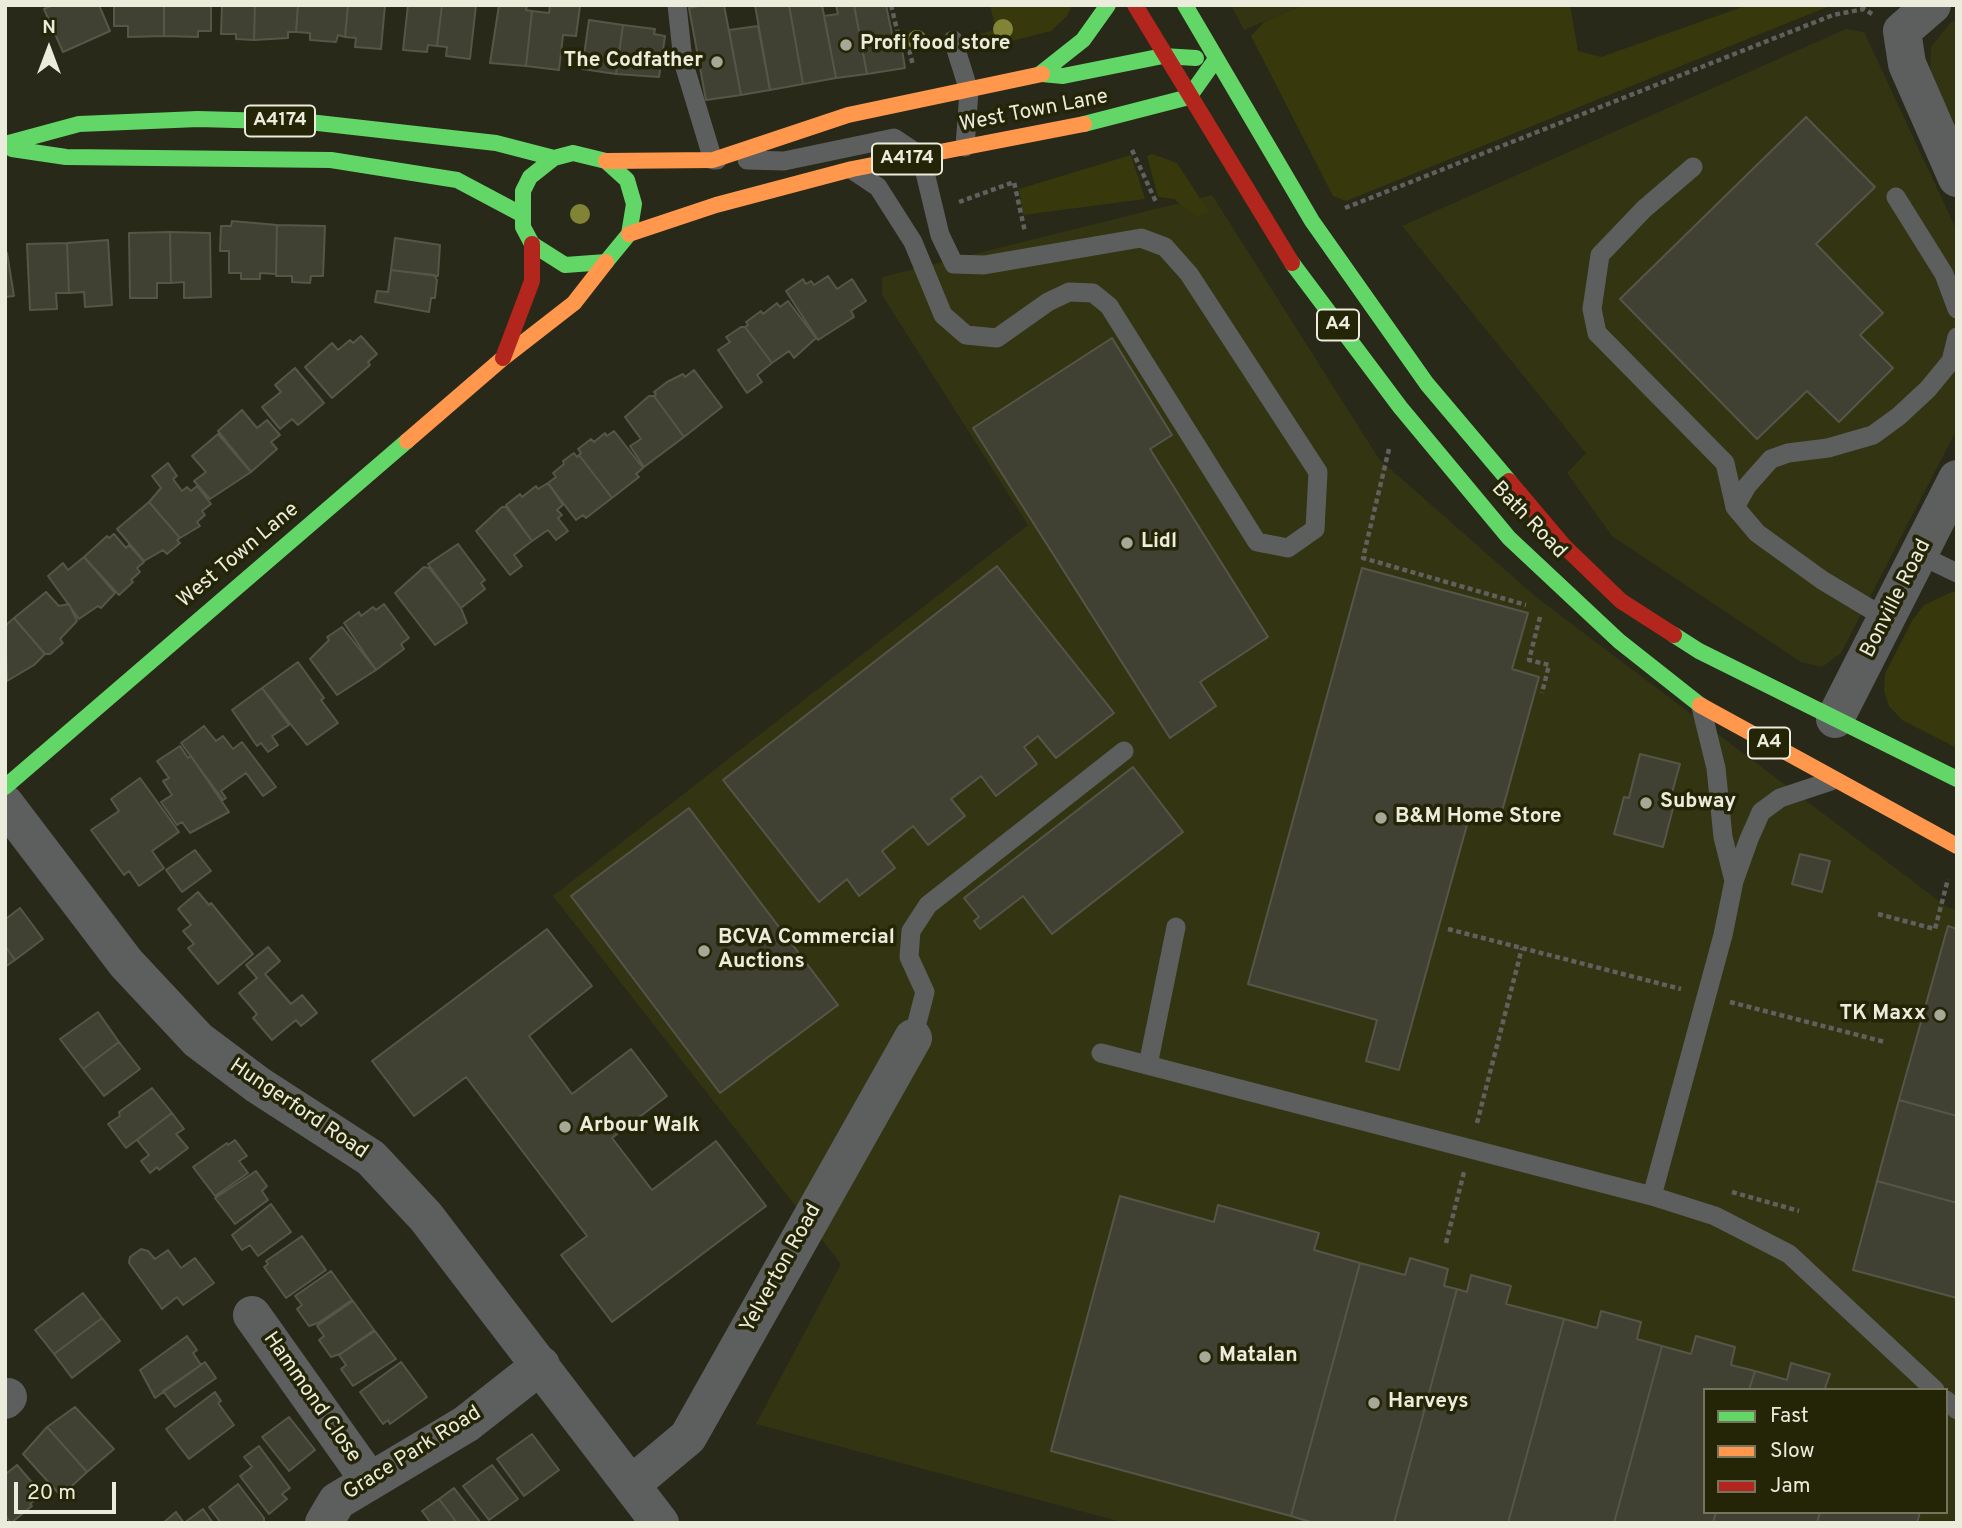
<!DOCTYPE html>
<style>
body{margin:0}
#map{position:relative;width:1962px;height:1528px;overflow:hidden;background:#282918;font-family:Overpass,sans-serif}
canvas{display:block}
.frame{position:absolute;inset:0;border:7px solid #ebecdb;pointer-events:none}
.legend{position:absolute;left:1703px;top:1388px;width:245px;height:126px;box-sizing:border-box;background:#242507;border:2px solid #74755c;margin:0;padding:9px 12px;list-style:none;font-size:21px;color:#ebecdb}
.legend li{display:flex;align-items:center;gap:14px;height:35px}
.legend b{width:35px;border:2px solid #74755c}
.north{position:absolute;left:14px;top:14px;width:70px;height:70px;-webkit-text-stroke:5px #242507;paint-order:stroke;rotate:0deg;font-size:19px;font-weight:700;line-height:28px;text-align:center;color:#ebecdb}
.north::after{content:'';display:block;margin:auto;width:24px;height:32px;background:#ebecdb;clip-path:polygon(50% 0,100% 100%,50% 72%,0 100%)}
.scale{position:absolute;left:14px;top:1482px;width:102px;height:32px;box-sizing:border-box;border:4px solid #ebecdb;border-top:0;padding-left:9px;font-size:21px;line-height:24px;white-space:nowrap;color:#ebecdb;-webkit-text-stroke:5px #242507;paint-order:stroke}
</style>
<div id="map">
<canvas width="1962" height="1528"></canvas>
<div class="frame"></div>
<ul class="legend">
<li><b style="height:9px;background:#63d668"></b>Fast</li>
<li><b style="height:9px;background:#ff974d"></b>Slow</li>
<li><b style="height:9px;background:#b3261e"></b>Jam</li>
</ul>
<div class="north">N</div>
<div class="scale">20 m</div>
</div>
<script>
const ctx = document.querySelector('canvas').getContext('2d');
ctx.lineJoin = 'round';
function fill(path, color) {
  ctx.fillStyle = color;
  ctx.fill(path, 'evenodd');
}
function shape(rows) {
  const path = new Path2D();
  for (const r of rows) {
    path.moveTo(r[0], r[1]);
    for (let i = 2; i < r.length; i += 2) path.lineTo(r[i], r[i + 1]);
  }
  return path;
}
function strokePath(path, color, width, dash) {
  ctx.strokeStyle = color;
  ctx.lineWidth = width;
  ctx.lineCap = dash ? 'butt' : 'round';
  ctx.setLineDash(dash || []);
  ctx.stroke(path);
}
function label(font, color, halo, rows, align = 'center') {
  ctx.font = font + ' Overpass,sans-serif';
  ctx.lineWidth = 7;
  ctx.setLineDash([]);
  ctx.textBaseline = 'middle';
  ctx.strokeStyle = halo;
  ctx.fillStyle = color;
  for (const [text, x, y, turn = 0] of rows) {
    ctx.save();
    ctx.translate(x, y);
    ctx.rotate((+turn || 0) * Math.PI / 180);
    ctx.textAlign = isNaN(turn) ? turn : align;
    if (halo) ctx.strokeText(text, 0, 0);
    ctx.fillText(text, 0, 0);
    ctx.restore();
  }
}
const built = shape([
 [1231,5,1303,5,1244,30],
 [1957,20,1957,128,1930,74,1931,47,1950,23],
 [1846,29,1864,32,1957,231,1957,429,1841,653,1822,667,1801,662,1612,536,1567,473,1586,453,1402,226],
 [1212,195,1379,459,1536,597,1947,907,1957,910,1957,1523,1125,1523,756,1424,841,1264,553,896,1028,525,882,295,882,277],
 [1705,1390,1946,1390,1946,1512,1705,1512]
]);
const green = shape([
 [990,5,1072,5,1067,16,1051,31,1000,44,988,42,980,34,996,30],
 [1303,5,1570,5,1578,51,1601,57,1748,5,1832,5,1346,201,1333,196,1251,36,1264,22],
 [1152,154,1177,163,1208,211,1197,217,1174,199,1158,197,1147,156],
 [1131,155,1145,199,1023,215,1019,189],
 [1952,592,1957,592,1957,748,1902,720,1889,706,1884,691,1885,674,1912,621,1924,605]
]);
const building = shape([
 [53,5,99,5,110,31,63,52,44,9,53,5],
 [114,5,164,5,164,36,128,37,128,26,114,26,114,5],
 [164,5,211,5,211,31,198,31,198,37,164,36,164,5],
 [222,5,255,5,254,40,236,39,236,34,221,34,222,5],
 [255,5,298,5,296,32,288,32,288,38,254,40,255,5],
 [298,5,348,5,345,37,338,35,336,42,310,40,310,33,296,32,298,5],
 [348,5,385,5,381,49,355,47,356,38,345,37,348,5],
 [408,5,442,5,437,46,428,45,427,52,403,50,408,5],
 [442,5,476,5,470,59,446,56,447,47,437,46,442,5],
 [499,5,527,5,526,10,532,11,526,66,490,63,499,5],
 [550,5,580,6,576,36,563,35,559,70,526,66,532,11,549,13,550,5],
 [704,5,724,5,741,95,706,100,689,8,704,5],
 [755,5,789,5,803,84,770,90,755,5],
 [789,5,822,5,836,78,803,84,789,5],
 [836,5,854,5,867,74,836,78,824,16,838,14,836,5],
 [854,5,886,5,894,43,901,43,905,68,867,74,854,5],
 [589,20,623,25,616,74,582,69,589,20],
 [623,25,655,29,654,34,665,36,659,77,616,74,623,25],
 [758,26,770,90,741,95,729,30,758,26],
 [1806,117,1875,187,1816,244,1883,313,1860,335,1893,368,1839,422,1807,391,1757,439,1620,299,1806,117],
 [232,221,277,225,276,274,260,273,260,279,241,279,241,273,229,273,229,251,220,251,221,226,231,226,232,221],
 [277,225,325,226,323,276,311,276,310,283,292,282,292,276,276,276,277,225],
 [170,232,210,233,211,297,184,298,184,282,171,283,170,232],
 [170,232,171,283,157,283,157,298,130,298,129,233,170,232],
 [395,238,440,245,438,276,391,270,395,238],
 [108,240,112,305,85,307,84,292,69,293,67,243,108,240],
 [67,243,69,293,56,293,57,309,30,310,27,244,67,243],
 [7,253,14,296,5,297,5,254,7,253],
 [391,270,434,275,437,280,435,298,431,298,429,312,375,302,377,291,388,292,391,270],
 [828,276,837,289,852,279,866,301,851,311,854,317,818,340,786,291,803,279,806,284,811,281,814,285,828,276],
 [788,301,816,338,794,358,789,351,772,363,745,327,748,325,746,322,761,311,763,314,777,303,780,307,788,301],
 [741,327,745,327,772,363,757,375,762,382,747,393,718,350,730,342,726,337,741,327],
 [361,336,377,354,368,362,370,365,332,398,305,367,332,343,338,350,350,340,353,343,361,336],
 [1112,338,1172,435,1150,449,1268,637,1200,682,1216,706,1170,738,973,428,1112,338],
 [295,368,324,403,298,425,292,419,280,429,262,407,281,392,275,385,295,368],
 [694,370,722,407,684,437,654,396,656,394,654,392,667,382,683,374,685,377,694,370],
 [649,396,654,396,684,437,644,467,630,446,641,439,625,417,649,396],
 [242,410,257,428,267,420,280,435,271,442,277,449,251,472,218,431,242,410],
 [614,431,643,468,636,474,639,477,612,498,579,455,581,453,578,449,591,439,594,442,605,433,607,436,614,431],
 [218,434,251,472,210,499,194,481,206,472,192,456,218,434],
 [574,453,577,457,579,455,612,498,586,518,583,515,576,520,548,483,556,477,553,473,564,464,563,461,574,453],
 [168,463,177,476,173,479,182,491,187,487,191,491,197,486,211,504,202,511,205,515,197,522,200,526,180,538,149,502,161,488,152,476,168,463],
 [548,483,563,505,557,510,562,515,558,518,568,531,556,540,548,530,532,541,506,505,520,494,522,497,536,486,538,489,548,483],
 [149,502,180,538,177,540,180,543,167,554,163,550,144,561,117,529,149,502],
 [502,507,506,507,532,541,514,555,522,566,510,575,476,531,502,507],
 [114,534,126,548,129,545,144,562,137,568,140,572,131,580,133,582,119,595,84,557,107,536,109,538,114,534],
 [458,544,485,580,481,583,485,589,461,608,428,564,458,544],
 [84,557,115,593,101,608,98,606,79,619,48,576,63,563,68,570,84,557],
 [997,566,1114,713,1056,758,1038,736,1024,747,1037,764,996,796,981,776,951,799,965,816,928,845,913,826,882,851,895,868,859,896,847,879,819,902,723,780,997,566],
 [424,567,429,568,461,608,467,623,435,645,395,593,424,567],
 [1362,568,1528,613,1512,669,1539,677,1499,822,1470,814,1399,1070,1366,1061,1377,1020,1248,984,1362,568],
 [46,592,59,606,69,604,77,621,60,639,63,643,50,654,45,654,14,618,46,592],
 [384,604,409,638,401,644,404,649,376,670,344,623,359,612,361,616,373,607,376,610,384,604],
 [14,618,45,654,34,665,7,681,5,626,14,618],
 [342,627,376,670,337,695,310,659,329,640,327,637,342,627],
 [298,662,324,698,321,700,338,723,307,745,262,688,298,662],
 [262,688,289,725,272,736,278,745,268,752,261,743,257,746,232,710,262,688],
 [204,726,216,741,223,736,233,749,242,742,276,787,263,796,246,773,221,791,226,798,223,800,181,743,204,726],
 [180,746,188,758,191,756,229,812,190,833,182,822,177,825,161,802,172,795,163,781,169,778,157,761,180,746],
 [1640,754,1680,764,1668,807,1673,808,1663,847,1614,834,1624,797,1629,798,1640,754],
 [1133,767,1183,832,1052,934,1023,896,980,929,974,921,979,917,964,898,1133,767],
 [140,778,179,832,152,851,164,868,139,886,129,871,124,875,91,830,119,811,111,799,140,778],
 [689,808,838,1005,720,1093,571,896,689,808],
 [195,850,211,871,182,892,166,870,195,850],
 [1800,854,1830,861,1822,892,1792,884,1800,854],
 [198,892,209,905,211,903,253,954,218,984,188,948,194,944,183,931,191,925,178,909,198,892],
 [20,908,43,939,15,960,5,946,5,916,7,918,20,908],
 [1948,926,1957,929,1957,1116,1899,1100,1948,926],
 [547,929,592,986,529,1036,572,1094,631,1049,667,1096,612,1138,652,1190,716,1141,766,1206,612,1322,561,1255,587,1236,466,1077,414,1116,372,1061,547,929],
 [5,946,15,960,5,967,5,946],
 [268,947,280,961,265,974,291,1004,302,995,317,1013,301,1026,296,1020,272,1040,253,1018,257,1014,239,993,257,978,246,965,268,947],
 [98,1012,119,1042,83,1069,60,1039,98,1012],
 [119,1042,140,1069,104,1096,83,1069,119,1042],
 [152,1088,172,1113,126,1148,108,1124,120,1116,119,1112,152,1088],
 [1899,1100,1957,1116,1957,1203,1877,1181,1899,1100],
 [172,1113,184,1129,176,1134,188,1148,159,1170,157,1167,150,1173,141,1161,149,1155,137,1140,172,1113],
 [235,1140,247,1156,239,1161,248,1173,215,1196,193,1167,227,1143,228,1145,235,1140],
 [256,1171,267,1186,262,1191,268,1200,235,1224,215,1198,256,1171],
 [1877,1181,1957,1203,1957,1298,1853,1270,1877,1181],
 [1120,1196,1214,1222,1218,1205,1319,1233,1314,1250,1360,1263,1291,1516,1051,1451,1120,1196],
 [271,1204,291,1232,258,1256,250,1245,242,1250,232,1235,271,1204],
 [302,1236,326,1270,286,1298,264,1267,268,1264,266,1261,302,1236],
 [141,1249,148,1251,155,1259,168,1250,181,1268,195,1258,214,1283,183,1305,177,1297,162,1309,129,1263,130,1257,141,1249],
 [1410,1258,1448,1269,1444,1286,1457,1289,1394,1523,1314,1523,1291,1516,1360,1263,1405,1275,1410,1258],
 [331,1271,352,1300,318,1323,309,1326,297,1309,302,1305,295,1296,331,1271],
 [1471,1275,1511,1286,1506,1304,1564,1319,1508,1523,1394,1523,1457,1289,1467,1292,1471,1275],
 [83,1293,102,1318,54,1354,35,1330,83,1293],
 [353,1301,374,1330,340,1354,331,1357,319,1340,324,1336,317,1326,353,1301],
 [1601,1311,1641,1322,1637,1339,1662,1346,1614,1523,1508,1523,1564,1319,1597,1328,1601,1311],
 [102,1318,120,1341,72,1378,54,1354,102,1318],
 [375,1331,396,1359,353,1386,341,1369,346,1365,339,1355,375,1331],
 [187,1336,197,1350,193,1353,201,1365,155,1398,140,1370,187,1336],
 [1696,1336,1735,1347,1731,1365,1755,1371,1749,1390,1705,1390,1705,1512,1716,1512,1713,1523,1614,1523,1662,1346,1691,1354,1696,1336],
 [205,1362,216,1378,175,1407,163,1391,205,1362],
 [401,1362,427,1397,390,1424,388,1420,383,1424,360,1392,401,1362],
 [1791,1363,1830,1374,1825,1388,1831,1390,1749,1390,1755,1371,1787,1380,1791,1363],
 [215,1392,221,1401,218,1403,234,1425,189,1459,166,1429,215,1392],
 [75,1407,114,1449,87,1472,47,1427,75,1407],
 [289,1417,315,1450,289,1471,262,1437,289,1417],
 [47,1427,87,1472,61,1496,23,1454,47,1427],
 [532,1434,559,1470,524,1496,497,1459,532,1434],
 [259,1446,290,1488,282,1494,287,1499,269,1514,240,1476,252,1467,244,1457,259,1446],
 [17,1465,42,1494,30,1504,32,1506,11,1523,5,1515,5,1471,7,1473,17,1465],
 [492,1465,518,1499,489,1520,463,1486,492,1465],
 [238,1484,264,1518,264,1523,221,1523,209,1507,238,1484],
 [454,1488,481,1523,457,1523,439,1499,454,1488],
 [439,1499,457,1523,431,1523,422,1511,439,1499],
 [203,1509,213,1523,184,1523,203,1509],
 [176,1512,184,1523,163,1523,176,1512],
 [1716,1512,1820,1512,1817,1523,1713,1523,1716,1512],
 [1820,1512,1920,1512,1917,1523,1817,1523,1820,1512]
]);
const path = shape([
 [891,5,899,38,907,42,913,65],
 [1132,150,1156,202],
 [959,202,1014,182,1025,232],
 [1345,208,1833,15,1864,9,1872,14],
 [1389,449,1363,558,1526,605],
 [1540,617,1529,660,1549,665,1542,693],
 [1878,914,1935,929,1948,879],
 [1448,929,1681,989],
 [1730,1002,1885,1042],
 [1477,1123,1522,948],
 [1732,1192,1799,1211],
 [1446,1243,1464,1172]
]);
const lane = shape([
 [677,5,683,61,713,160,717,160],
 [953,40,969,91,965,147],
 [747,160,784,161,894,138,921,156,940,235,954,264,984,265,1141,238,1165,247,1189,274,1318,472,1315,529,1288,548,1257,542,1109,306,1093,293,1069,292,1048,302,997,338,966,335,943,315,913,242,878,187,854,171],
 [1693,167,1644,209,1600,255,1592,309,1597,333,1725,463,1735,507],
 [1896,197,1944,274,1957,309],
 [1920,555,1957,573],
 [1887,619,1822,580,1757,533,1735,507,1747,486,1771,459,1788,453,1828,448,1873,435,1899,416,1928,389,1951,361,1957,337],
 [1701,707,1716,768,1723,837,1734,881],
 [913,1038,925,992,909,957,911,931,928,905,1124,751],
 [1101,1053,1652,1196,1723,935,1734,881,1749,839,1761,812,1780,798,1831,781],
 [1148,1065,1176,927],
 [1652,1196,1715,1216,1789,1254,1935,1390],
 [1946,1400,1957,1410]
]);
const street = shape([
 [1932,5,1902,31,1907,64,1957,178],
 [1835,719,1957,479],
 [5,804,126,963,198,1040,258,1085,371,1158,426,1217,660,1523],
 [252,1315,369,1480],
 [5,1400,8,1397],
 [632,1484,688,1437,913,1038],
 [324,1523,337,1501,466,1424,541,1365]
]);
const fast = shape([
 [1185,5,1312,221,1427,384,1509,481],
 [1040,74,1083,40,1108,5],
 [1042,74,1063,76,1163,56,1196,58],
 [1084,124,1189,97,1216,59],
 [5,144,79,124,198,119,309,122,496,143,554,158],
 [12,149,66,157,331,160,457,180,521,214],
 [573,153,606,161,627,180,634,204,629,234,606,262,565,265,532,244,523,227,523,191,530,177,554,158,573,153],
 [1292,263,1400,407,1509,538,1619,641,1700,705],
 [1674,635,1699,651,1957,779],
 [5,787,407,441]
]);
const slow = shape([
 [606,161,713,160,848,115,1042,74],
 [629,234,716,205,852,169,1084,124],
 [407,441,502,359,574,303,606,262],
 [1700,705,1957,846]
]);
const jam = shape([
 [1135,5,1292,263],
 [503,358,532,281,532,244],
 [1509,481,1564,546,1621,601,1674,635]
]);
const trees = [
 [1003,29],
 [917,40],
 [580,214]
];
const markers = [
 [846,45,7,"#a7a897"],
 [717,62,7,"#a7a897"],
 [1127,543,7,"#a7a897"],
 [1646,803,7,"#a7a897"],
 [1381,818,7,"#a7a897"],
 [704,951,7,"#a7a897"],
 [1940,1015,7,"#a7a897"],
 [565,1127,7,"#a7a897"],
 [1205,1357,7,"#a7a897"],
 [1374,1403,7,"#a7a897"]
];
const shields = [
 [280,121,70],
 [907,159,70],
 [1338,325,42],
 [1769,743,42]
];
const shieldNames = [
 ["A4174",280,121],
 ["A4174",907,159],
 ["A4",1338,325],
 ["A4",1769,743]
];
const poiNames = [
 ["Profi food store",860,45],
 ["The Codfather",703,62,"right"],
 ["Lidl",1141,543],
 ["Subway",1660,803],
 ["B&M Home Store",1395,818],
 ["BCVA Commercial",718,939],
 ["Auctions",718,963],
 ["TK Maxx",1926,1015,"right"],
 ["Arbour Walk",579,1127],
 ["Matalan",1219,1357],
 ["Harveys",1388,1403]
];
const streetNames = [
 ["West Town Lane",1034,112,-11],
 ["Bath Road",1528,521,46],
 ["West Town Lane",239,556,-40],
 ["Bonville Road",1897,599,-63],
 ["Hungerford Road",298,1110,34],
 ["Yelverton Road",782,1269,-61],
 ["Hammond Close",311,1398,55],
 ["Grace Park Road",413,1454,-32]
];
fill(built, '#333512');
fill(green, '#37390d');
fill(building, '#404133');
strokePath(building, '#555648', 2);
strokePath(path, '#60615e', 4.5, [5, 3.5]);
strokePath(lane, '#5d5f5f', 19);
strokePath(street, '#5d5f5f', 38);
strokePath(fast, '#63d668', 16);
strokePath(slow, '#ff974d', 16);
strokePath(jam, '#b3261e', 16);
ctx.fillStyle = '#818435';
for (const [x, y] of trees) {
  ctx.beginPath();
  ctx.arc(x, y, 10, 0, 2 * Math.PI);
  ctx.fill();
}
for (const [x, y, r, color] of markers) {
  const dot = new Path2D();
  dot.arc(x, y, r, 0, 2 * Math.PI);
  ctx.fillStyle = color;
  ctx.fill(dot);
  strokePath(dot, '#242507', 2.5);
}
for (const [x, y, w] of shields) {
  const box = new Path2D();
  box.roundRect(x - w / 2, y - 15.5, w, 31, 5);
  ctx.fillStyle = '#242507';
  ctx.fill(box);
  strokePath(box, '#ebecdb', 2);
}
label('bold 19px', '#ebecdb', null, shieldNames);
label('bold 21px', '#ebecdb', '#242507', poiNames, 'left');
label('21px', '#ebecdb', '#242507', streetNames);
</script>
